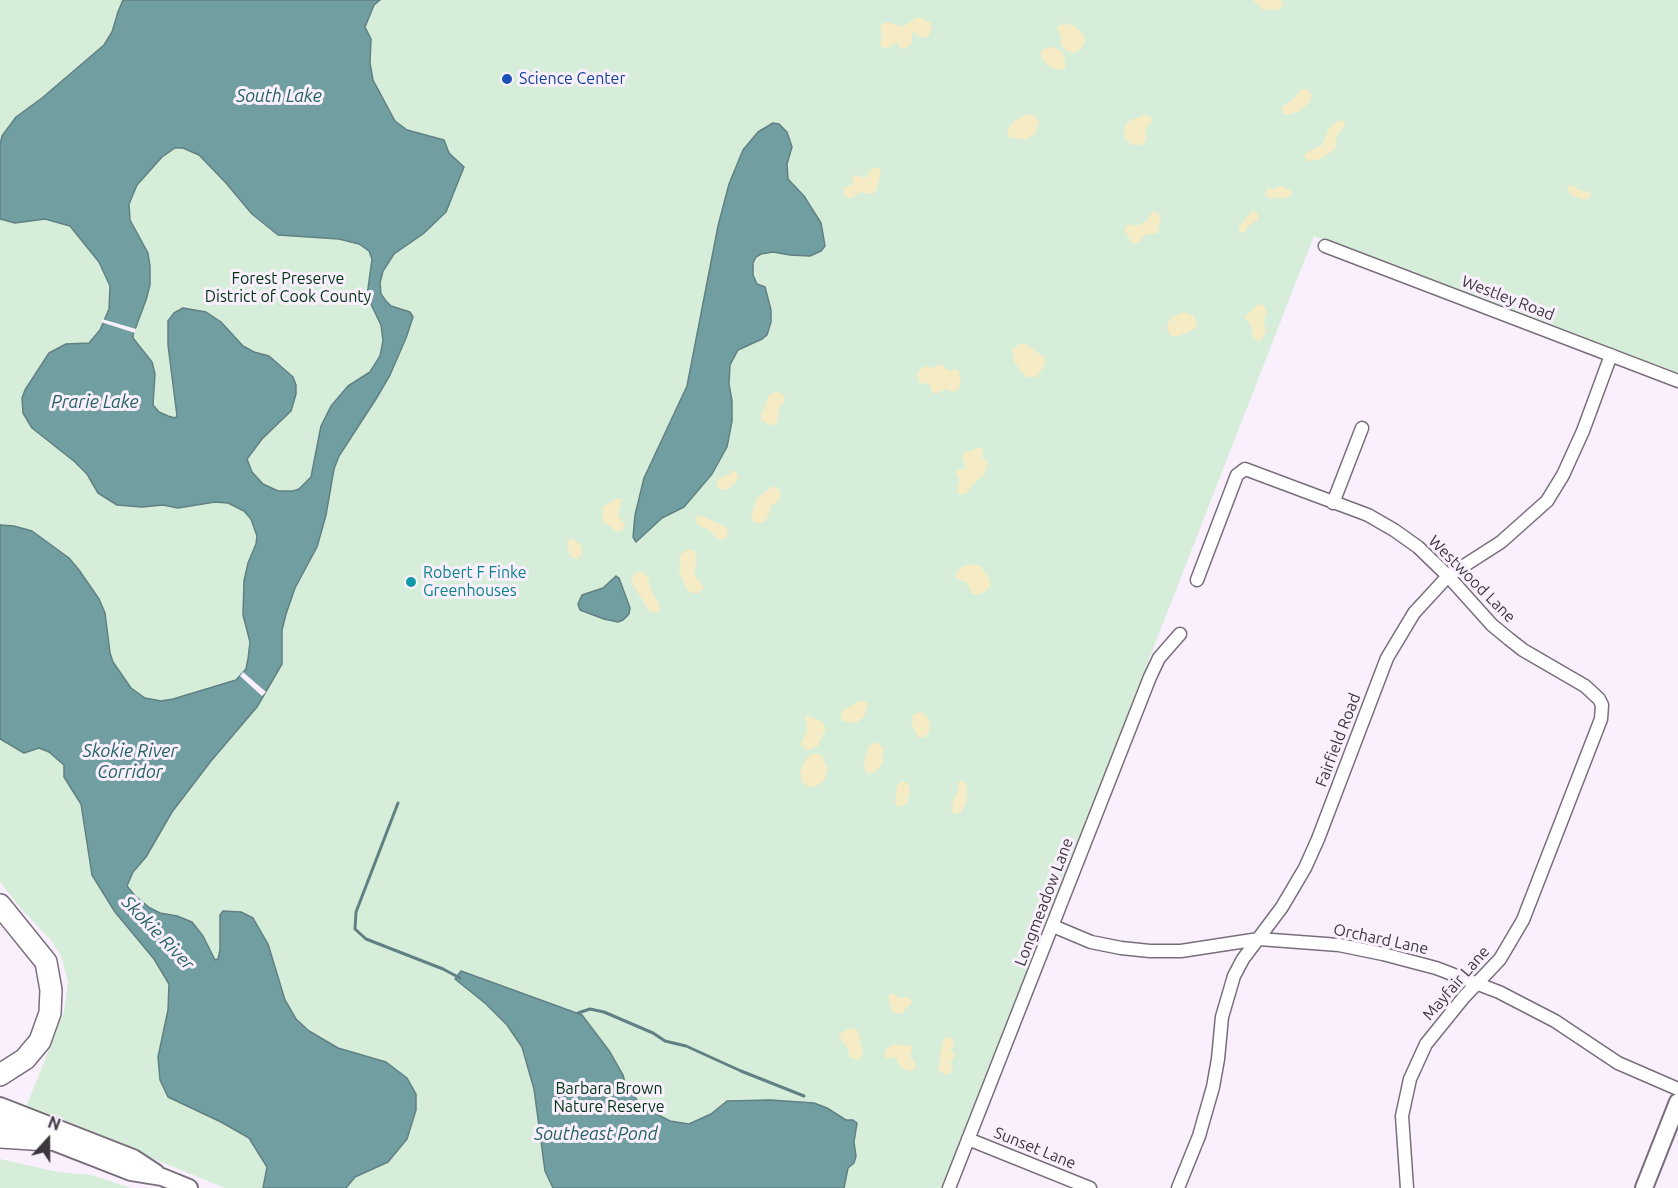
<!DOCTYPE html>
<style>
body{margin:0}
#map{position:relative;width:1678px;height:1188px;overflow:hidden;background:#faf0fd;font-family:Ubuntu,sans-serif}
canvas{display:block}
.north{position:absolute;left:18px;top:1110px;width:60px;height:60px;-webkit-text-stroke:4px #faf0fd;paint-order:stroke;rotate:21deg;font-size:16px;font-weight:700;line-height:24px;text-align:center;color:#3c373d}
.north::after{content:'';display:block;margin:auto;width:21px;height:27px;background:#3c373d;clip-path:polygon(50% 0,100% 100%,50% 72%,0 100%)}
</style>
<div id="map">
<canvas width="1678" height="1188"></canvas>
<div class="north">N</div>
</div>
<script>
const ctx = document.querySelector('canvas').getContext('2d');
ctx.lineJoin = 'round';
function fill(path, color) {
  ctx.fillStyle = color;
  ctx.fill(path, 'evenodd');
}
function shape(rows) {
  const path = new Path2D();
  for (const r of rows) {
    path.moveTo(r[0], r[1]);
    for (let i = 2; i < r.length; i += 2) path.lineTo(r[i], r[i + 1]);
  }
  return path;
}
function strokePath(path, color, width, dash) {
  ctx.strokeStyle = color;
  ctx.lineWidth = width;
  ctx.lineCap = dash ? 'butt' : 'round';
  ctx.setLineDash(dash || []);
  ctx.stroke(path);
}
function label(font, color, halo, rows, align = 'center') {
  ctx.font = font + ' Ubuntu,sans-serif';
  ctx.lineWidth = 6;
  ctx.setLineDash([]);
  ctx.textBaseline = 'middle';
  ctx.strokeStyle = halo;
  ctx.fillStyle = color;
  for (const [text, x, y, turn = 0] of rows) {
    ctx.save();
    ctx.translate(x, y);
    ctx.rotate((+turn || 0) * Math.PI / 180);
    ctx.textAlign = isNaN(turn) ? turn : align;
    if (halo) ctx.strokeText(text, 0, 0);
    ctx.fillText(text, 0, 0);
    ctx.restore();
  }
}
const green = shape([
 [0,0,1678,0,1678,375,1314,236,943,1188,225,1188,26,1107,64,1012,68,982,61,956,51,940,22,910,0,882],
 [0,1159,58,1172,92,1175,131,1188,0,1188]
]);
const sand = shape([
 [1252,0,1282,0,1283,5,1279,10,1264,10],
 [918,17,930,22,932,28,929,36,921,38,913,32,911,44,904,49,900,48,897,42,886,49,880,45,882,34,880,28,882,24,887,22,902,27],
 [1064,23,1075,26,1084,36,1085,43,1079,51,1074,53,1067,51,1060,44,1061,37,1057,27],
 [1053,47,1063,52,1066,66,1064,70,1051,68,1042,59,1041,53,1043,49],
 [1306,89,1312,94,1310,102,1300,111,1286,115,1283,114,1282,108,1284,105,1293,100,1300,90],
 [1031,114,1039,121,1035,134,1025,140,1009,137,1007,132,1011,124,1022,116],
 [1145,115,1150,116,1152,120,1146,129,1146,140,1142,145,1132,145,1124,137,1125,126,1129,121],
 [1340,120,1344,121,1345,125,1337,136,1335,149,1320,159,1309,161,1304,158,1305,154,1322,145,1329,128],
 [872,168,879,168,881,171,876,191,871,194,860,192,851,199,845,196,843,189,846,186,852,185,853,176,857,175,865,178],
 [1571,185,1582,191,1590,192,1590,198,1584,200,1570,195,1567,187],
 [1281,186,1292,191,1291,196,1285,198,1270,198,1265,195,1267,188,1274,189],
 [1253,210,1258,213,1258,220,1249,225,1245,232,1239,233,1239,226],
 [1152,212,1156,212,1160,215,1160,222,1157,233,1145,235,1138,243,1132,244,1125,231,1125,227,1130,224,1135,226,1147,221],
 [1259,304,1263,305,1267,312,1264,321,1266,332,1260,341,1253,338,1251,325,1244,317],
 [1184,312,1193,315,1197,322,1196,328,1179,336,1171,336,1167,329,1168,322,1175,315],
 [1019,344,1025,344,1045,357,1045,365,1036,377,1026,377,1014,362,1012,350],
 [940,364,943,365,948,371,955,369,959,371,961,382,958,390,953,392,945,389,936,394,932,392,929,384,919,383,917,375,920,369,927,366,933,368],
 [777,391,784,395,785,401,779,408,778,421,774,425,769,425,762,420,761,414,765,407,769,395],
 [978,447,983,450,982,458,988,462,984,475,974,483,967,493,960,495,957,492,959,480,955,471,966,468,962,457,964,452,972,451],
 [733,470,738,475,737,481,728,489,720,490,717,485,718,479,729,475],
 [773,486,779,489,781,495,779,501,771,506,769,515,765,521,759,523,753,522,751,515,757,498],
 [617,498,622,500,618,515,625,525,622,531,618,532,614,531,611,526,604,524,602,520,603,507],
 [700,515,725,527,728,531,727,537,722,540,718,539,709,530,699,526,695,519],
 [571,538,582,546,582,553,578,559,573,558,570,554,567,543],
 [687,550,693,550,697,554,694,574,704,587,698,594,688,591,679,572,680,555],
 [971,564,980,566,990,579,990,587,981,594,972,594,967,583,956,578,956,573,960,568],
 [641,571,648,577,652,593,659,603,660,610,657,613,649,611,632,583,633,574],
 [861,700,866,702,868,706,863,718,856,723,843,721,840,717,843,710],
 [919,712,925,714,930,722,929,732,924,738,918,737,912,726,913,715],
 [805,716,810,716,822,722,826,729,817,747,809,750,804,749,801,744,807,730],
 [873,743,878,743,883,748,883,761,878,770,869,774,865,770,864,765,868,748],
 [813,753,822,756,828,769,824,781,812,788,803,784,800,772,806,759],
 [901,781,907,783,910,791,908,802,900,807,897,806,895,802,897,786],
 [960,781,964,782,967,786,966,803,961,812,956,814,953,813,952,808,954,798,958,792,958,783],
 [894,994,900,998,908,997,912,1001,911,1004,901,1014,895,1013,892,1010,888,998,890,995],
 [852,1028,856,1029,859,1034,863,1054,859,1060,850,1058,847,1047,839,1038,842,1032],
 [946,1037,952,1038,955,1043,951,1049,955,1055,951,1063,953,1071,947,1075,938,1070,942,1043],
 [893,1044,911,1046,912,1050,910,1056,916,1065,914,1070,908,1071,904,1069,899,1065,896,1057,888,1059,885,1057,884,1051]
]);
const water = shape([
 [123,0,380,0,374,5,365,27,371,39,370,63,373,80,395,121,407,130,444,140,449,153,464,167,446,212,423,234,394,254,383,271,380,283,381,294,386,301,391,306,410,312,413,317,406,338,390,375,376,399,339,456,334,469,326,515,317,547,295,588,286,614,282,630,282,664,257,707,211,761,172,812,146,857,133,872,127,886,135,896,150,908,160,913,177,916,192,922,203,936,215,960,218,959,220,950,220,915,223,911,241,912,253,918,268,944,285,1000,296,1019,309,1031,338,1048,386,1062,407,1078,416,1094,416,1110,407,1139,388,1162,355,1177,346,1188,263,1188,267,1167,249,1138,221,1122,168,1097,160,1080,158,1057,168,1010,169,984,154,959,115,912,92,875,81,804,64,777,64,765,49,752,39,748,24,753,0,739,0,525,14,526,32,531,69,558,79,570,99,599,105,613,110,653,113,662,131,688,145,698,161,701,173,699,236,680,246,669,248,659,250,642,243,615,244,581,248,563,256,544,257,536,251,519,244,511,228,503,215,502,178,508,163,505,142,507,117,505,98,493,87,474,75,462,32,428,23,413,22,398,25,390,49,353,66,344,89,343,100,330,109,309,110,286,99,262,70,226,45,219,15,223,0,219,0,145,2,136,16,117,42,98,104,45,112,32,118,12,123,0],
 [175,148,183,148,199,155,226,183,252,214,278,235,339,239,359,244,369,251,372,259,367,296,381,325,383,341,380,356,370,372,348,386,331,406,321,426,311,477,299,489,293,491,278,491,263,484,252,472,247,459,262,439,291,411,296,394,296,385,293,377,269,356,254,352,243,346,221,322,206,312,183,308,174,313,168,321,168,345,177,416,175,418,168,416,159,412,153,405,155,374,152,362,133,338,133,335,146,300,150,285,150,266,148,253,130,220,129,204,137,185,162,157,175,148],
 [773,123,779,124,787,132,792,147,787,164,788,179,804,196,821,223,825,246,821,251,810,256,790,255,773,252,761,254,756,257,753,263,753,275,757,284,765,287,771,310,771,322,767,335,762,339,738,350,730,365,729,384,732,401,732,421,727,447,712,474,684,507,662,518,636,542,633,537,635,515,644,478,687,386,718,226,729,184,743,150,758,132,773,123],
 [616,576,619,578,630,608,629,614,623,620,618,622,604,619,580,610,578,604,582,595,603,588,616,576],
 [461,971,582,1015,610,1052,623,1075,625,1083,637,1100,649,1110,670,1121,689,1124,711,1114,727,1101,770,1100,814,1103,827,1108,846,1120,853,1120,857,1123,854,1142,856,1156,854,1163,848,1168,844,1188,553,1188,545,1171,534,1089,522,1047,507,1025,486,1004,455,979,461,971]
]);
const pier = shape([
 [102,319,136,329,135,333,101,322],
 [243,672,266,692,262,696,240,676]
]);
const stream = shape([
 [398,803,356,912,355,929,366,939,443,969,460,978],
 [578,1013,590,1009,604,1012,653,1033,665,1041,686,1046,741,1071,804,1096]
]);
const street = shape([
 [1325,246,1678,381],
 [1333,503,1362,428],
 [1197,580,1237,475,1245,469,1368,515,1394,530,1418,547,1448,576,1492,625,1509,639,1523,650,1585,686,1599,699,1602,705,1601,719,1523,920,1500,959,1464,997,1426,1044,1410,1079,1402,1116,1407,1188],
 [1053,926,1091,942,1121,948,1150,951,1181,951,1259,939,1339,945,1383,954,1436,968,1499,992,1555,1021,1618,1063,1678,1089],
 [968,1139,1090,1188],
 [949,1188,1150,677,1159,658,1180,634],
 [1178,1188,1199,1136,1213,1087,1218,1059,1222,1017,1234,976,1243,959,1282,907,1305,868,1318,839,1387,658,1414,613,1448,576,1501,542,1547,501,1563,475,1583,431,1611,355]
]);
const secondary = shape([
 [0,1106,133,1158,156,1173],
 [0,1121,131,1172,162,1177,189,1188],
 [1644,1188,1678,1102]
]);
const highway = shape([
 [0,905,46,962,51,990,50,1013,40,1041,25,1059,0,1075],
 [0,1137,47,1140]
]);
const markers = [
 [507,79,6,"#1a4fb4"],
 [411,582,6,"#0f9aa8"]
];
const transitNames = [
 ["Science Center",519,79]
];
const parkNames = [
 ["Forest Preserve",288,279],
 ["District of Cook County",288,297],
 ["Barbara Brown",609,1089],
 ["Nature Reserve",609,1107]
];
const streetNames = [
 ["Westley Road",1508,298,21],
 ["Westwood Lane",1472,579,45],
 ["Fairfield Road",1338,740,-69],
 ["Longmeadow Lane",1044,902,-69],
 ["Orchard Lane",1381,939,12],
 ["Mayfair Lane",1456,983,-49],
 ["Sunset Lane",1035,1148,22]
];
const cultureNames = [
 ["Robert F Finke",423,573],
 ["Greenhouses",423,591]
];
const waterNames = [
 ["South Lake",279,96],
 ["Prarie Lake",95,402],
 ["Skokie River",130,751],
 ["Corridor",130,772],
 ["Skokie River",158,933,46],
 ["Southeast Pond",596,1134]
];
fill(green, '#d6eed9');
fill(sand, '#f5ebc5');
fill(water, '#719fa1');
strokePath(water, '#618083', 1.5);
fill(pier, '#faf0fd');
strokePath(stream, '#618083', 3);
strokePath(street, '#796e7c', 15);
strokePath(secondary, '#796e7c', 20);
strokePath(highway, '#796e7c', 24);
strokePath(street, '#fff', 12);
strokePath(secondary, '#fff', 16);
strokePath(highway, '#fff', 21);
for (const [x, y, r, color] of markers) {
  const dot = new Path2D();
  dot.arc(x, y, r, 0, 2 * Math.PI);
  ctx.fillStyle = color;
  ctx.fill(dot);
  strokePath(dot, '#faf0fd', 2);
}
label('16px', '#164399', '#faf0fd', transitNames, 'left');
label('16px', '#003513', '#faf0fd', parkNames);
label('16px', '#3c373d', '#faf0fd', streetNames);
label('16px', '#0d838f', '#faf0fd', cultureNames, 'left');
label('italic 18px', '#236265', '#faf0fd', waterNames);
</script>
